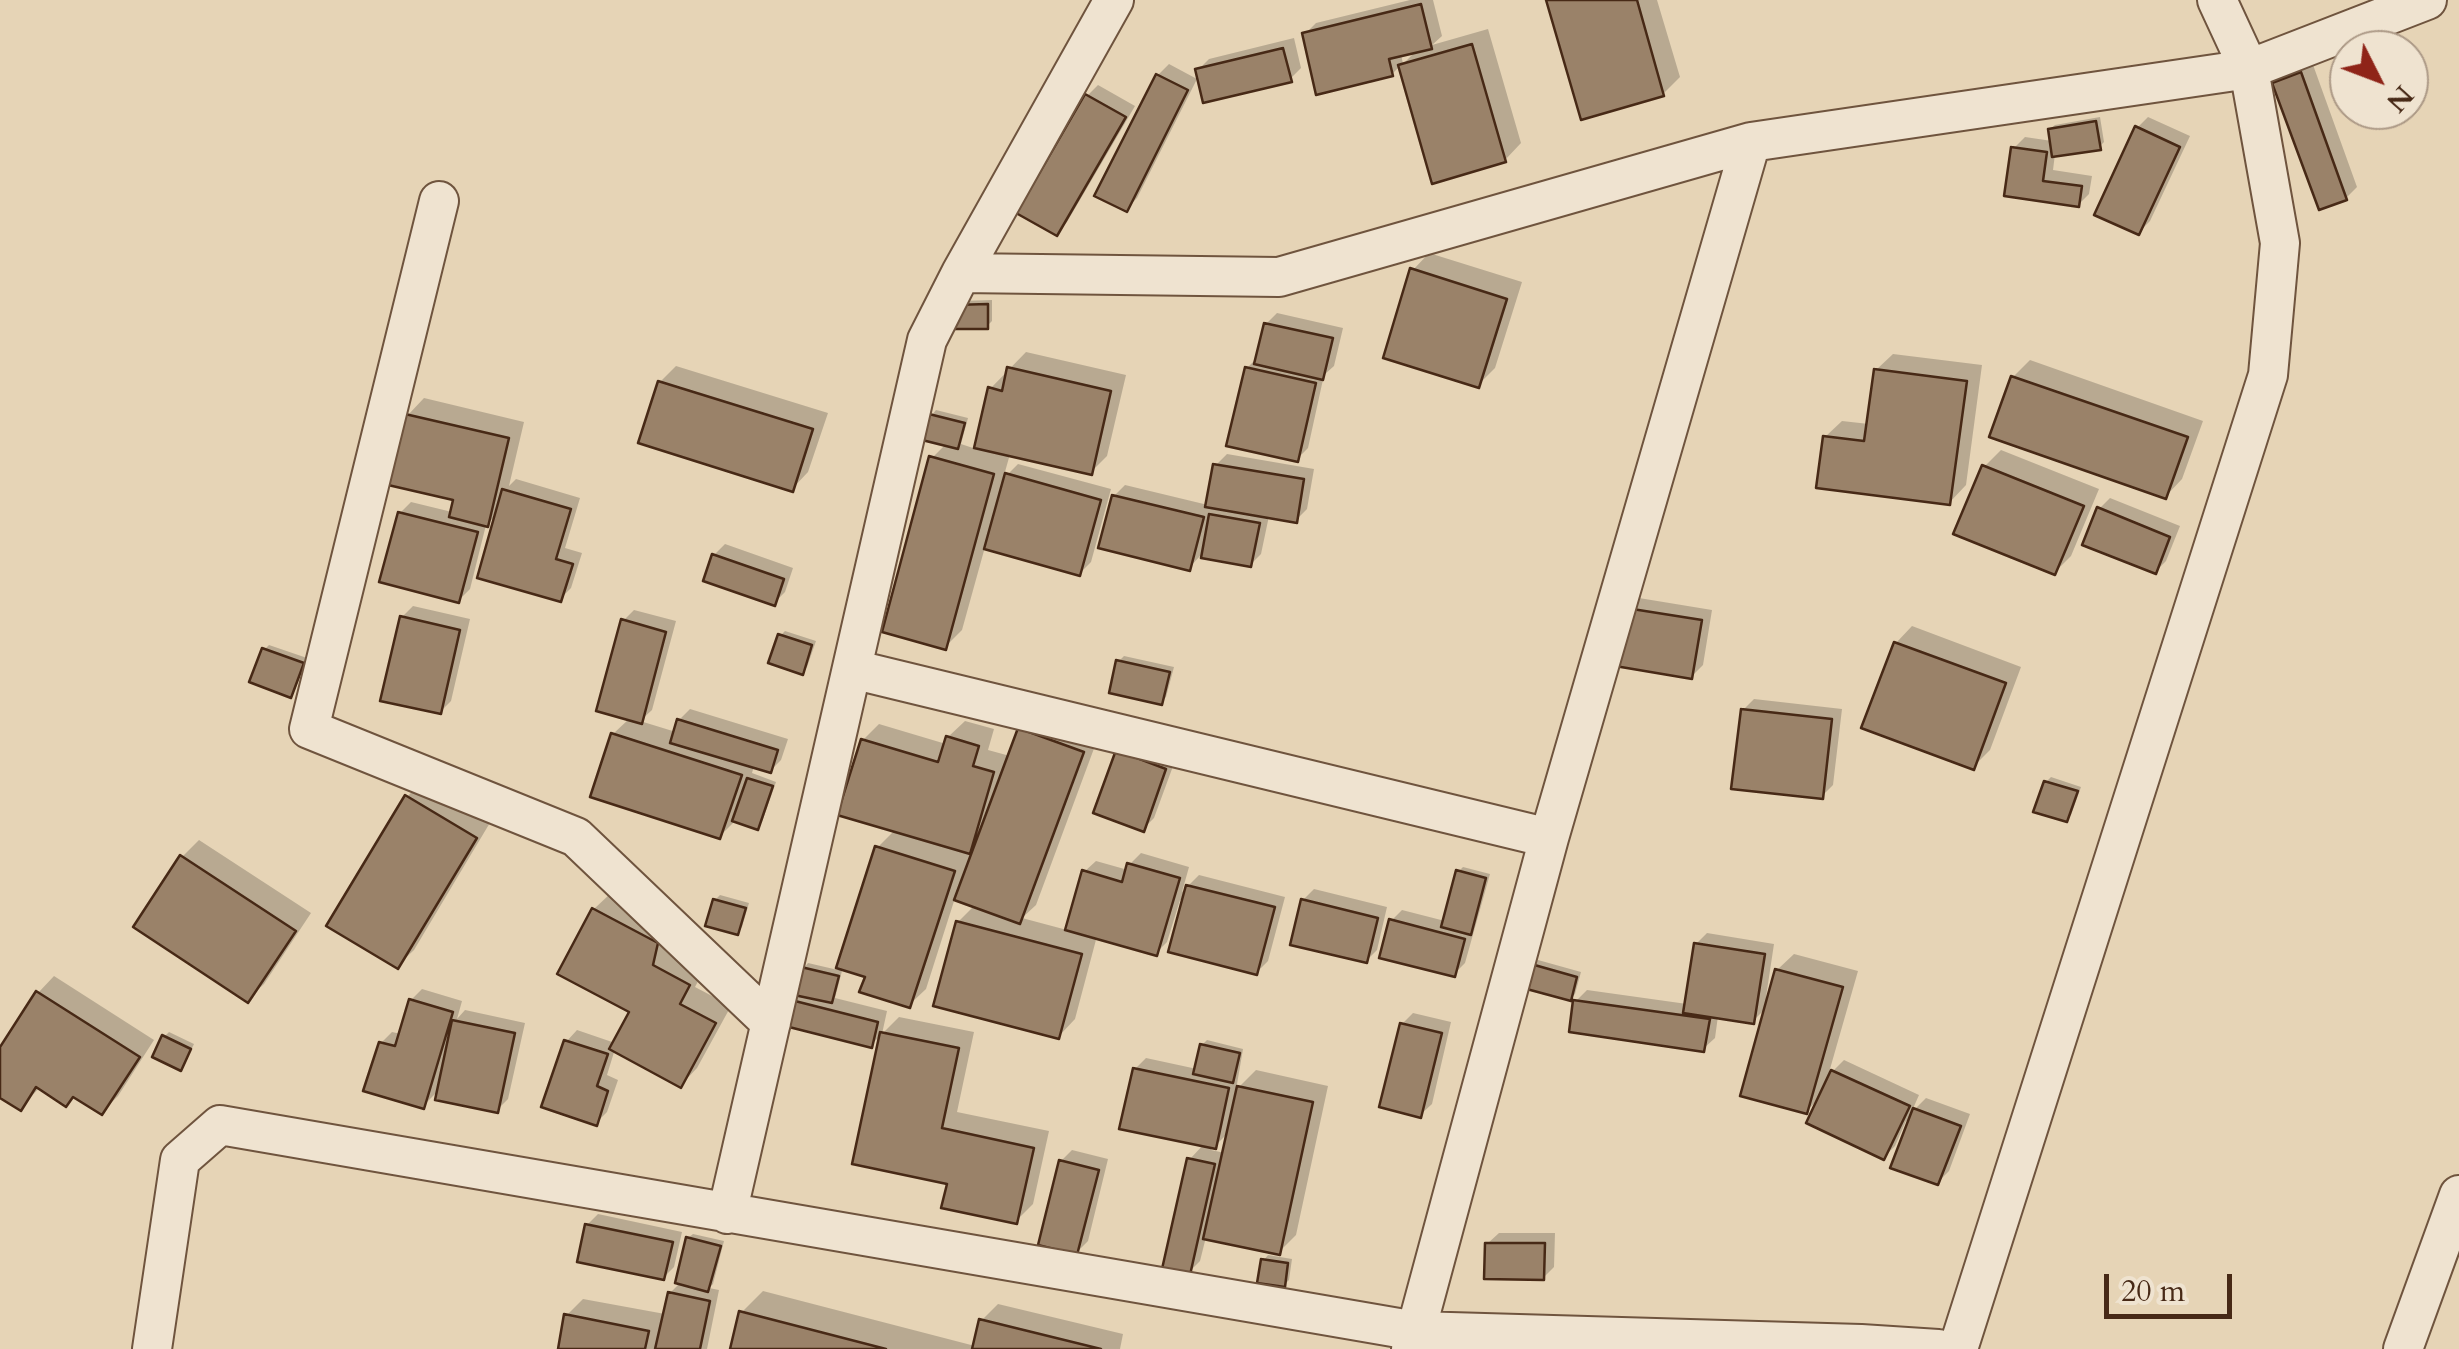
<!DOCTYPE html>
<style>
body{margin:0}
#map{position:relative;width:2459px;height:1349px;overflow:hidden;background:#e6d4b6;font-family:Cardo,serif}
canvas{display:block}
.north{position:absolute;left:2329px;top:30px;width:100px;height:100px;box-sizing:border-box;background:#efe3d0;border:2px solid #ac9986;border-radius:50%;rotate:132deg;font-size:28px;font-weight:700;line-height:40px;text-align:center;color:#472916}
.north::after{content:'';display:block;margin:auto;width:35px;height:45px;background:#8f2418;clip-path:polygon(50% 0,100% 100%,50% 72%,0 100%)}
.scale{position:absolute;left:2104px;top:1274px;width:128px;height:45px;box-sizing:border-box;border:5px solid #472916;border-top:0;padding-left:12px;font-size:30px;line-height:35px;white-space:nowrap;color:#472916;-webkit-text-stroke:8px #efe3d0;paint-order:stroke}
</style>
<div id="map">
<canvas width="2459" height="1349"></canvas>
<div class="north">N</div>
<div class="scale">20 m</div>
</div>
<script>
const ctx = document.querySelector('canvas').getContext('2d');
ctx.lineJoin = 'round';
function fill(path, color) {
  ctx.fillStyle = color;
  ctx.fill(path, 'evenodd');
}
function shape(rows) {
  const path = new Path2D();
  for (const r of rows) {
    path.moveTo(r[0], r[1]);
    for (let i = 2; i < r.length; i += 2) path.lineTo(r[i], r[i + 1]);
  }
  return path;
}
function strokePath(path, color, width, dash) {
  ctx.strokeStyle = color;
  ctx.lineWidth = width;
  ctx.lineCap = dash ? 'butt' : 'round';
  ctx.setLineDash(dash || []);
  ctx.stroke(path);
}
const shadow = shape([
 [1410,0,1433,0,1442,36,1432,45,1488,29,1521,143,1505,160,1401,65,1392,74,1305,34,1316,23],
 [1417,50,1403,64,1401,54],
 [1549,0,1657,0,1680,77,1663,94],
 [1294,38,1301,68,1290,79,1198,70,1209,59],
 [2312,62,2357,187,2346,198,2275,83,2286,72],
 [1169,64,1197,79,1137,198,1126,209,1158,75],
 [1098,85,1135,106,1067,222,1056,233,1087,96],
 [2100,117,2104,142,2099,147,2055,154,2053,170,2092,176,2089,194,2078,205,2007,194,2014,148,2025,137,2052,141,2050,129,2055,125],
 [2148,117,2190,136,2150,221,2139,232,2137,128],
 [1429,253,1522,282,1495,368,1478,385,1413,270],
 [992,300,992,321,987,326,961,301],
 [1277,313,1343,328,1334,366,1324,375,1308,448,1297,459,1247,368,1258,357,1266,324],
 [1026,352,1126,375,1107,456,1091,472,1010,454,1003,479,1018,464,1111,489,1091,562,1080,573,985,547,962,630,945,647,932,458,946,444,932,415,936,410,968,418,961,444,976,449,990,389],
 [1893,354,1982,365,1966,485,1950,502,1825,437,1842,421,1869,424,1876,370],
 [2030,360,2203,421,2182,479,2166,496,2013,377],
 [676,366,828,413,808,472,792,489,660,382],
 [424,398,524,422,509,486,516,479,580,498,565,548,582,553,571,588,560,599,498,514,486,525,470,589,459,600,400,513,411,502,452,512,456,498,408,415],
 [2001,450,2099,489,2071,556,2055,572,1985,466],
 [1227,454,1314,469,1307,509,1296,520,1269,516,1261,554,1250,565,1200,556,1189,568,1114,496,1125,485,1208,505,1216,465],
 [2110,498,2180,526,2166,561,2155,572,2099,509],
 [725,544,793,568,785,592,774,603,714,555],
 [1639,598,1712,610,1703,665,1692,676,1628,609],
 [413,606,470,619,451,701,440,712,402,617],
 [634,610,676,621,652,710,640,721,676,732,679,720,690,709,788,739,781,760,770,771,754,766,752,773,776,782,762,822,757,827,736,820,720,836,613,734,630,718,623,621],
 [1912,626,2021,667,1990,750,1973,767,1896,643],
 [785,631,816,641,807,667,802,672,780,636],
 [269,645,307,658,295,690,290,695,264,650],
 [1124,656,1174,667,1166,697,1161,702,1119,661],
 [1754,699,1842,709,1833,785,1822,796,1743,710],
 [1037,713,1099,735,1036,905,1022,918,1067,930,1084,872,1096,861,1128,870,1130,864,1141,853,1189,867,1182,892,1199,875,1285,897,1268,961,1257,972,1184,901,1180,900,1167,942,1156,953,1097,936,1075,1019,1059,1036,958,922,975,905,955,898,926,989,909,1005,868,975,843,967,835,998,887,1011,882,1034,899,1017,974,1032,957,1112,1049,1131,1033,1204,1016,1221,950,1182,882,1034,871,1045,793,1002,801,994,804,968,808,963,838,970,877,848,895,830,863,740,879,724,946,744,948,737,965,721,994,729,988,750,1010,756,1020,730],
 [1118,751,1176,758,1154,818,1143,829],
 [2051,777,2081,787,2071,815,2066,819,2046,782],
 [423,780,491,821,414,950,397,966,407,797],
 [199,840,311,913,264,984,247,1000,182,857],
 [1463,867,1490,874,1465,963,1454,974,1391,921,1402,910,1445,921,1458,872],
 [1314,889,1387,907,1377,950,1366,961,1303,900],
 [611,893,705,968,695,987,731,1006,697,1068,681,1085,615,1049,607,1075,618,1080,607,1112,596,1123,566,1042,577,1030,615,1043,632,1011,594,909],
 [720,895,749,903,742,927,737,932,715,900],
 [1707,933,1774,944,1766,997,1770,998,1777,970,1794,954,1858,971,1828,1076,1844,1060,1919,1095,1911,1113,1926,1098,1970,1114,1949,1171,1938,1182,1910,1123,1906,1121,1895,1146,1884,1157,1820,1097,1807,1111,1767,1007,1753,1021,1718,1016,1715,1038,1703,1049,1576,1001,1587,990,1687,1004,1696,944],
 [1538,960,1581,972,1575,994,1570,999,1533,965],
 [54,976,154,1040,118,1096,102,1112,75,1095,40,1087,21,1108,0,1095,0,1052,38,993],
 [422,989,462,1001,457,1019,465,1010,525,1023,508,1099,497,1110,440,1089,423,1106,381,1043,392,1032,401,1034,411,1000],
 [1413,1013,1451,1022,1432,1104,1420,1115,1402,1024],
 [169,1032,194,1044,185,1063,180,1068,164,1037],
 [1207,1040,1243,1049,1236,1090,1256,1070,1328,1086,1296,1235,1279,1252,1206,1237,1200,1261,1189,1272,1190,1159,1204,1144,1135,1069,1146,1058,1197,1069,1202,1045],
 [1229,1132,1225,1153,1211,1150],
 [1072,1150,1108,1159,1088,1241,1077,1252,1061,1161],
 [598,1214,682,1232,674,1267,663,1278,587,1225],
 [1499,1233,1555,1233,1554,1267,1543,1278,1487,1244],
 [693,1234,724,1241,713,1284,709,1288,719,1290,707,1349,560,1349,567,1315,583,1299,665,1314,670,1293,681,1282,688,1238],
 [1268,1255,1292,1259,1289,1280,1284,1285,1264,1260],
 [763,1291,975,1346,982,1320,998,1304,1123,1334,1120,1349,732,1349,742,1312]
]);
const building = shape([
 [1546,0,1637,0,1664,96,1581,120,1546,0],
 [1421,4,1432,49,1389,59,1393,76,1316,95,1302,33,1421,4],
 [1472,44,1506,162,1432,184,1398,65,1472,44],
 [1283,48,1292,82,1203,103,1195,69,1283,48],
 [2301,72,2347,200,2319,210,2272,83,2301,72],
 [1156,74,1188,90,1127,212,1094,196,1156,74],
 [1085,94,1126,117,1057,236,1016,213,1085,94],
 [2096,121,2101,150,2052,157,2048,129,2096,121],
 [2135,126,2180,147,2139,235,2094,215,2135,126],
 [2011,147,2047,152,2043,181,2082,186,2079,207,2004,196,2011,147],
 [1410,268,1507,299,1479,388,1383,358,1410,268],
 [988,304,988,329,953,329,953,305,988,304],
 [1264,323,1333,338,1323,380,1254,364,1264,323],
 [1007,367,1111,391,1092,475,974,448,988,387,1002,391,1007,367],
 [1245,367,1316,383,1298,462,1226,446,1245,367],
 [1874,369,1967,381,1950,505,1816,488,1823,436,1864,441,1874,369],
 [2011,376,2188,437,2166,499,1989,437,2011,376],
 [658,381,813,429,793,492,638,443,658,381],
 [405,414,509,438,488,527,449,517,453,500,388,485,405,414],
 [929,414,965,423,958,449,922,440,929,414],
 [929,456,994,474,946,650,882,632,929,456],
 [1213,464,1304,479,1297,523,1205,507,1213,464],
 [1982,465,2084,506,2055,575,1953,534,1982,465],
 [1005,473,1101,500,1080,576,984,549,1005,473],
 [502,489,571,509,556,559,573,564,561,602,477,578,502,489],
 [1112,495,1204,517,1190,571,1098,548,1112,495],
 [2097,507,2170,537,2156,574,2082,545,2097,507],
 [398,512,478,532,459,603,379,582,398,512],
 [1209,514,1260,523,1251,567,1201,558,1209,514],
 [712,554,784,579,775,606,703,581,712,554],
 [1626,608,1702,620,1692,679,1615,666,1626,608],
 [400,616,460,630,441,714,380,701,400,616],
 [621,619,666,632,642,724,596,711,621,619],
 [778,634,812,645,803,675,768,663,778,634],
 [1894,642,2006,683,1974,770,1861,728,1894,642],
 [262,648,304,663,291,698,249,682,262,648],
 [1116,660,1170,672,1162,705,1109,693,1116,660],
 [1741,709,1832,719,1823,799,1731,789,1741,709],
 [677,719,778,750,771,773,670,743,677,719],
 [1018,728,1084,752,1020,924,954,900,1018,728],
 [611,733,742,775,720,839,590,797,611,733],
 [946,736,979,746,973,766,994,772,970,854,837,815,861,739,938,762,946,736],
 [1116,750,1166,769,1144,832,1093,813,1116,750],
 [747,778,773,786,758,830,732,821,747,778],
 [2044,781,2078,791,2067,822,2033,812,2044,781],
 [405,795,477,838,398,969,326,926,405,795],
 [875,846,955,871,910,1008,859,992,865,977,836,968,875,846],
 [180,855,296,931,248,1003,133,927,180,855],
 [1127,863,1180,878,1157,956,1065,930,1082,870,1122,882,1127,863],
 [1456,870,1486,878,1471,935,1441,927,1456,870],
 [1186,885,1275,907,1257,975,1168,952,1186,885],
 [713,899,746,908,738,935,705,926,713,899],
 [1301,899,1378,918,1367,963,1290,945,1301,899],
 [592,908,658,943,653,965,690,985,680,1004,716,1023,681,1088,609,1049,629,1012,557,974,592,908],
 [1389,919,1465,939,1455,977,1379,958,1389,919],
 [956,921,1082,954,1059,1039,933,1006,956,921],
 [1694,943,1765,954,1754,1024,1683,1013,1694,943],
 [1531,964,1577,977,1571,1001,1523,988,1531,964],
 [801,967,839,976,832,1003,794,995,801,967],
 [1775,969,1843,987,1807,1114,1740,1096,1775,969],
 [36,991,140,1057,102,1115,73,1097,66,1107,36,1087,21,1111,0,1098,0,1047,36,991],
 [409,999,453,1012,424,1109,363,1091,379,1042,395,1046,409,999],
 [791,1000,878,1022,872,1048,785,1026,791,1000],
 [1573,1000,1710,1019,1704,1052,1569,1032,1573,1000],
 [452,1020,515,1033,498,1113,435,1100,452,1020],
 [1400,1023,1442,1033,1421,1118,1379,1107,1400,1023],
 [880,1032,959,1048,942,1128,1034,1148,1017,1224,941,1208,947,1184,852,1164,880,1032],
 [162,1035,191,1049,181,1071,152,1057,162,1035],
 [564,1040,608,1054,597,1086,608,1091,597,1126,541,1107,564,1040],
 [1200,1044,1240,1053,1233,1083,1193,1074,1200,1044],
 [1133,1068,1229,1088,1216,1149,1119,1129,1133,1068],
 [1831,1070,1910,1106,1884,1160,1806,1123,1831,1070],
 [1237,1086,1313,1102,1280,1255,1203,1239,1237,1086],
 [1913,1108,1961,1126,1938,1185,1890,1168,1913,1108],
 [1187,1158,1215,1164,1190,1275,1162,1269,1187,1158],
 [1059,1160,1099,1170,1077,1255,1038,1245,1059,1160],
 [585,1224,673,1242,664,1280,577,1262,585,1224],
 [686,1237,721,1246,708,1292,675,1283,686,1237],
 [1485,1243,1545,1243,1544,1280,1484,1279,1485,1243],
 [1261,1259,1288,1263,1285,1287,1257,1283,1261,1259],
 [668,1292,710,1301,700,1349,655,1349,668,1292],
 [739,1311,886,1349,730,1349,739,1311],
 [564,1314,649,1331,645,1349,558,1349,564,1314],
 [979,1319,1101,1349,972,1349,979,1319]
]);
const street = shape([
 [439,201,309,729,576,837,771,1023],
 [961,273,1279,277,1751,142],
 [852,669,1549,838],
 [727,1214,927,340,961,273,1114,0],
 [152,1349,180,1160,220,1125,1416,1331,1861,1344,1938,1349],
 [1411,1349,1549,838,1751,142,2249,69,2427,0],
 [1958,1349,2268,375,2280,243,2249,69,2217,0],
 [2403,1349,2459,1195]
]);
fill(shadow, '#0003');
fill(building, '#9a8269');
strokePath(building, '#472916', 2.5);
strokePath(street, '#6f543e', 42);
strokePath(street, '#efe3d0', 38);
</script>
